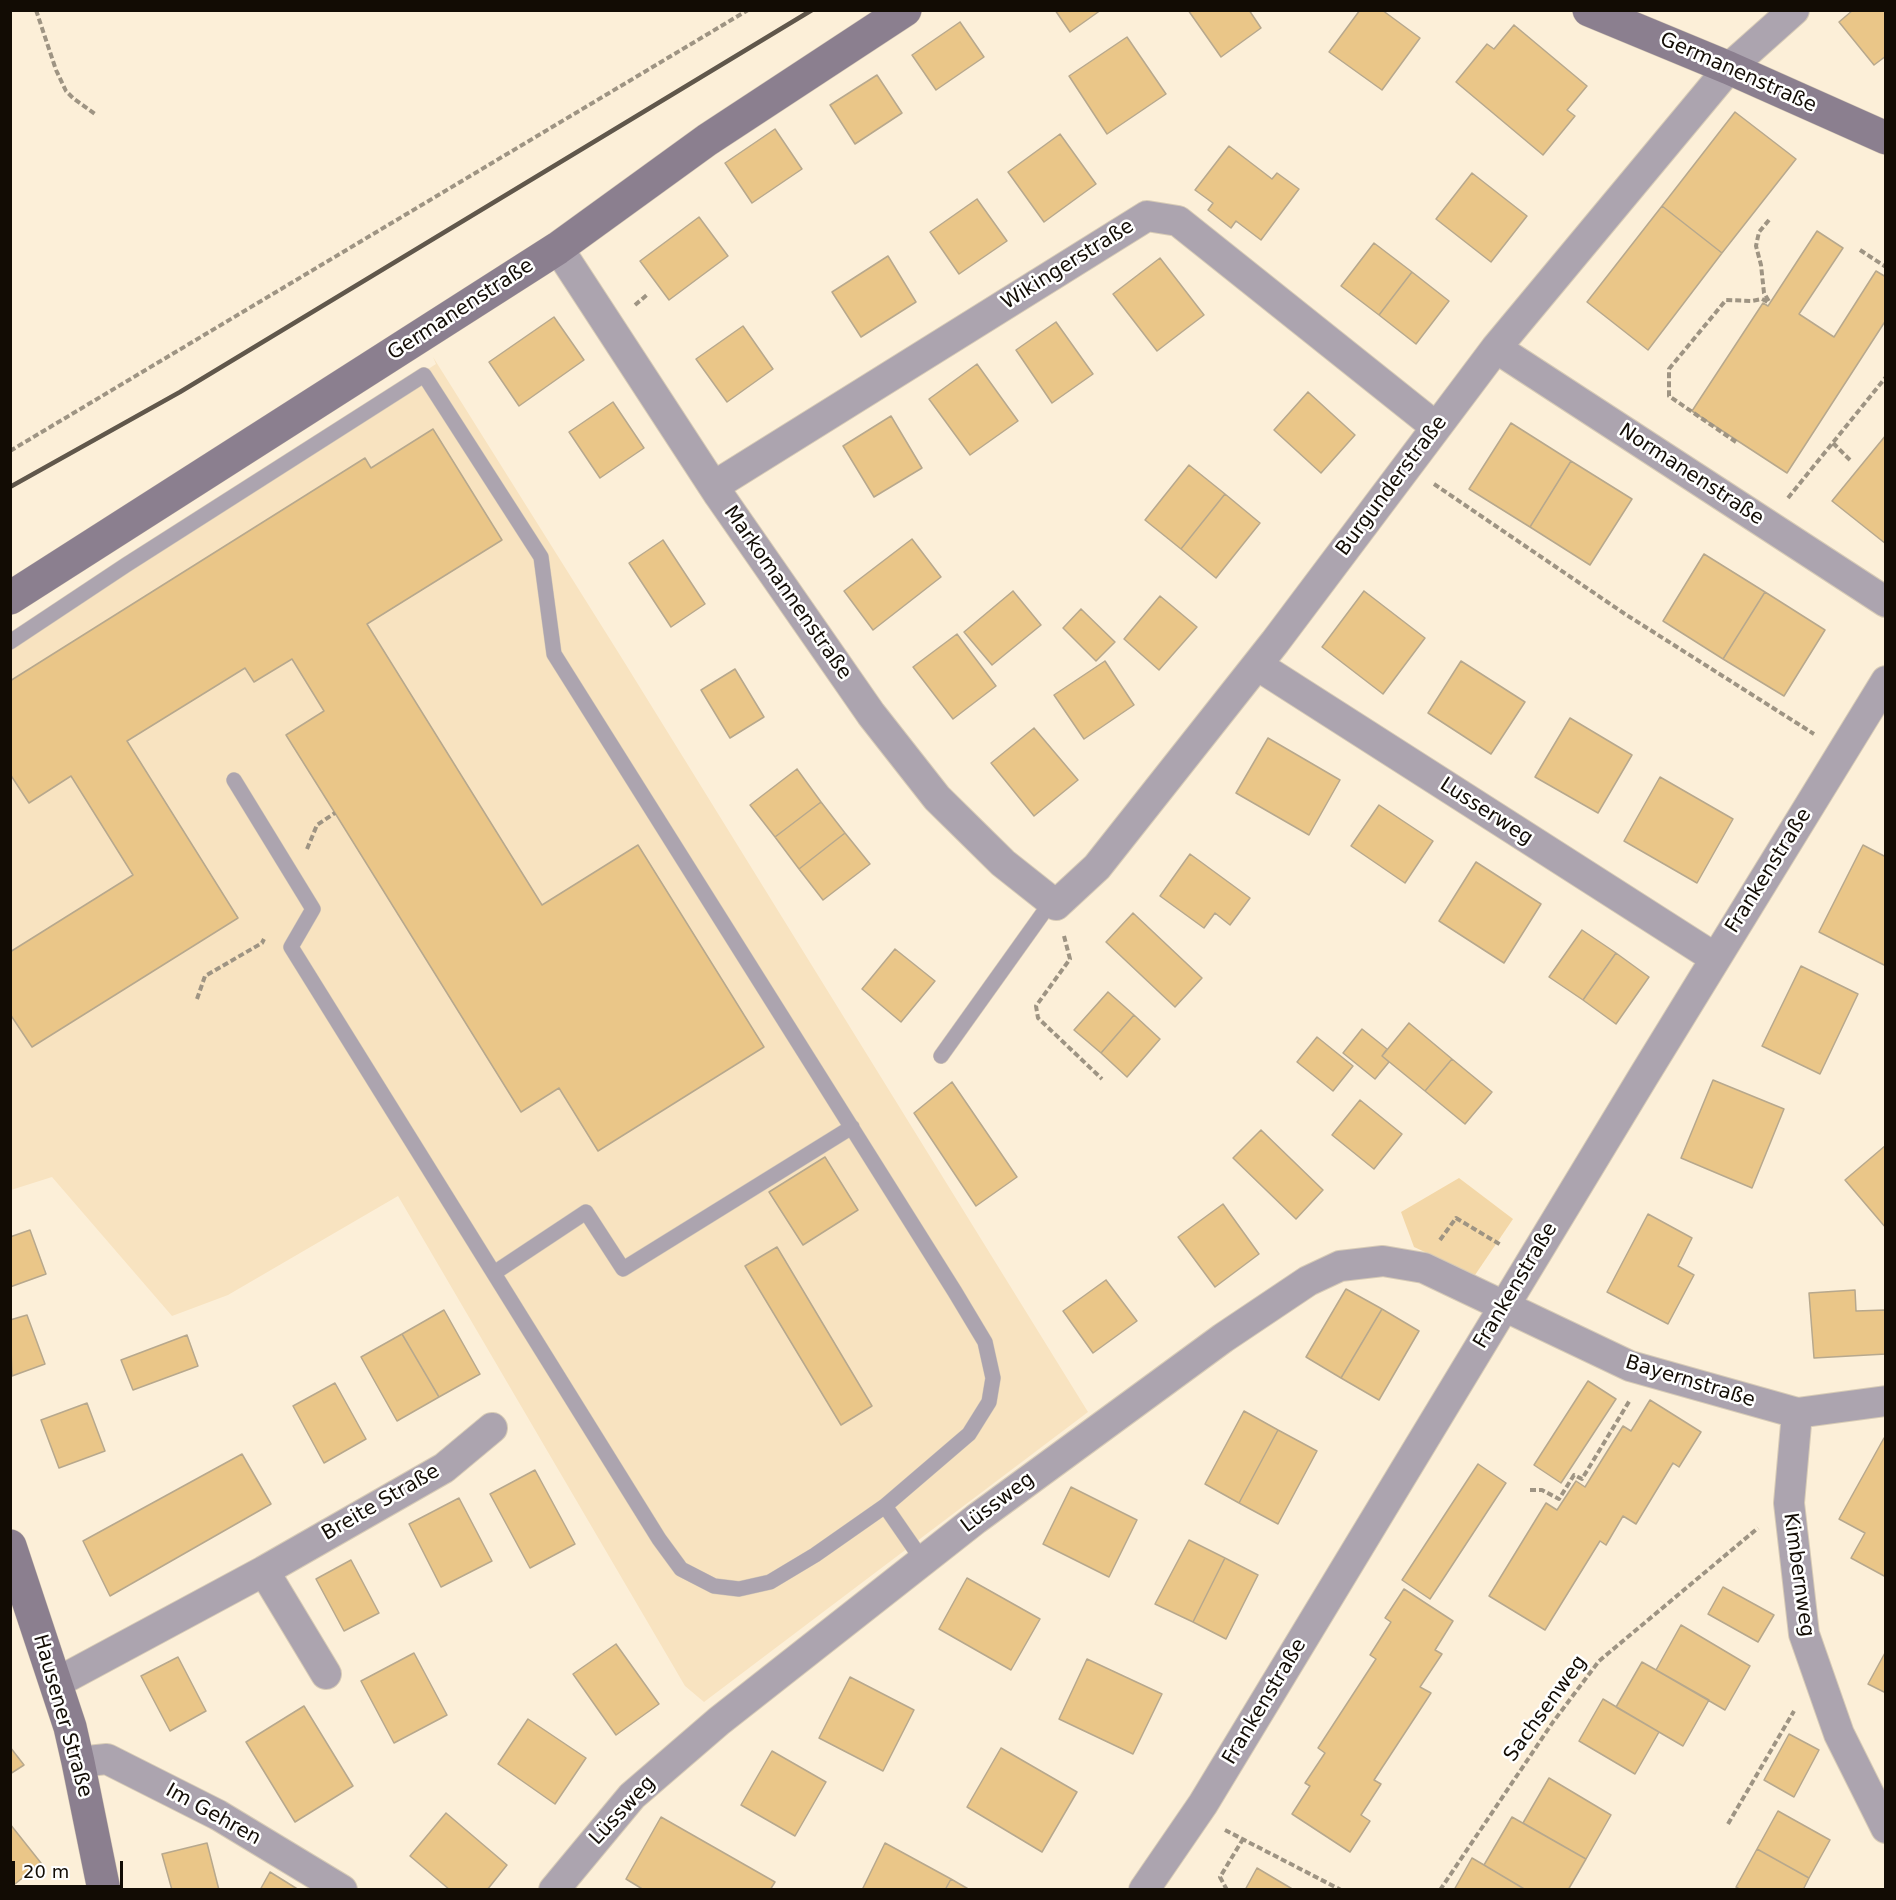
<!DOCTYPE html>
<meta charset="utf-8">
<style>
body{margin:0}
#map{position:relative;width:1896px;height:1900px;overflow:hidden;background:#fcefd8;font-family:"DejaVu Sans",sans-serif}
canvas{display:block}
.frame{position:absolute;inset:0;border:12px solid #120c04;pointer-events:none}
.scale{position:absolute;left:12px;top:1861px;width:111px;height:27px;box-sizing:border-box;border:3px solid #120c04;border-top:0;padding-left:8px;font-size:18px;line-height:21px;white-space:nowrap;color:#120c04;-webkit-text-stroke:4px #fff;paint-order:stroke}
</style>
<div id="map">
<canvas width="1896" height="1900"></canvas>
<div class="frame"></div>
<div class="scale">20 m</div>
</div>
<script>
const ctx = document.querySelector('canvas').getContext('2d');
ctx.lineJoin = 'round';
function fill(path, color) {
  ctx.fillStyle = color;
  ctx.fill(path, 'evenodd');
}
function shape(rows) {
  const path = new Path2D();
  for (const r of rows) {
    path.moveTo(r[0], r[1]);
    for (let i = 2; i < r.length; i += 2) path.lineTo(r[i], r[i + 1]);
  }
  return path;
}
function strokePath(path, color, width, dash) {
  ctx.strokeStyle = color;
  ctx.lineWidth = width;
  ctx.lineCap = dash ? 'butt' : 'round';
  ctx.setLineDash(dash || []);
  ctx.stroke(path);
}
function label(font, color, halo, rows, align = 'center') {
  ctx.font = font + ' "DejaVu Sans",sans-serif';
  ctx.lineWidth = 5;
  ctx.setLineDash([]);
  ctx.textBaseline = 'middle';
  ctx.strokeStyle = halo;
  ctx.fillStyle = color;
  for (const [text, x, y, turn = 0] of rows) {
    ctx.save();
    ctx.translate(x, y);
    ctx.rotate((+turn || 0) * Math.PI / 180);
    ctx.textAlign = isNaN(turn) ? turn : align;
    if (halo) ctx.strokeText(text, 0, 0);
    ctx.fillText(text, 0, 0);
    ctx.restore();
  }
}
const built = shape([
 [433,357,623,660,1088,1412,704,1702,685,1686,398,1196,228,1295,172,1316,52,1177,11,1190,11,639,436,364]
]);
const green = shape([
 [1459,1178,1513,1219,1475,1275,1414,1247,1401,1212]
]);
const building = shape([
 [1055,10,1101,10,1070,32,1055,10],
 [1188,10,1249,10,1261,28,1221,57,1188,10],
 [1360,10,1382,10,1420,38,1382,90,1329,52,1360,10],
 [1853,10,1886,10,1886,56,1874,65,1839,22,1853,10],
 [960,22,984,57,936,90,912,55,960,22],
 [1514,25,1587,86,1567,110,1575,116,1543,155,1456,82,1487,44,1494,49,1514,25],
 [1127,37,1166,94,1107,134,1069,76,1127,37],
 [877,75,902,113,855,144,830,105,877,75],
 [1735,112,1796,159,1722,253,1662,206,1735,112],
 [775,129,802,169,752,203,725,163,775,129],
 [1060,134,1096,184,1044,222,1008,172,1060,134],
 [1229,146,1272,179,1277,173,1299,189,1261,240,1236,221,1231,228,1208,210,1213,203,1195,190,1229,146],
 [1472,173,1527,216,1491,262,1436,219,1472,173],
 [977,199,1007,241,959,274,930,232,977,199],
 [1662,206,1722,253,1648,350,1587,302,1662,206],
 [699,217,728,256,669,300,640,261,699,217],
 [1817,231,1843,248,1799,314,1834,337,1876,271,1886,277,1886,320,1787,473,1692,411,1763,303,1768,306,1817,231],
 [1374,243,1412,272,1379,315,1341,286,1374,243],
 [888,256,916,302,861,337,832,292,888,256],
 [1160,258,1204,315,1157,351,1113,294,1160,258],
 [1412,272,1449,301,1416,344,1379,315,1412,272],
 [554,317,584,360,519,406,489,362,554,317],
 [1056,322,1093,374,1052,403,1016,350,1056,322],
 [743,326,773,369,727,402,696,359,743,326],
 [977,364,1018,421,970,455,929,399,977,364],
 [1308,392,1355,435,1321,473,1274,430,1308,392],
 [613,402,644,448,600,478,569,432,613,402],
 [891,416,922,468,874,497,843,446,891,416],
 [1511,423,1571,461,1530,527,1469,489,1511,423],
 [433,429,502,540,367,624,542,905,638,845,764,1047,598,1151,559,1088,521,1112,335,813,286,735,324,711,292,659,254,682,245,668,127,741,238,918,32,1047,10,1014,10,952,133,875,71,776,29,803,10,774,10,681,365,458,371,468,433,429],
 [1886,435,1886,544,1832,501,1886,435],
 [1571,461,1632,499,1590,565,1530,527,1571,461],
 [1189,465,1225,494,1181,549,1145,520,1189,465],
 [1225,494,1260,523,1216,578,1181,549,1225,494],
 [912,539,941,577,873,630,844,591,912,539],
 [663,540,705,604,671,627,629,563,663,540],
 [1704,554,1765,592,1723,659,1663,621,1704,554],
 [1013,591,1041,625,992,665,964,632,1013,591],
 [1364,591,1425,638,1383,694,1322,647,1364,591],
 [1765,592,1825,630,1784,696,1723,659,1765,592],
 [1160,596,1197,627,1159,670,1124,639,1160,596],
 [1081,609,1115,642,1096,661,1063,628,1081,609],
 [957,634,996,686,953,719,913,667,957,634],
 [1105,661,1134,705,1084,739,1054,695,1105,661],
 [1461,661,1525,702,1491,754,1428,713,1461,661],
 [735,669,764,717,730,738,701,690,735,669],
 [1570,718,1632,755,1598,813,1535,777,1570,718],
 [1034,728,1078,780,1034,816,991,763,1034,728],
 [1268,738,1340,780,1309,835,1236,793,1268,738],
 [797,769,821,802,775,837,750,805,797,769],
 [1660,777,1733,819,1697,883,1624,841,1660,777],
 [821,802,845,833,799,869,775,837,821,802],
 [1379,805,1433,841,1405,883,1351,846,1379,805],
 [845,833,870,864,823,900,799,869,845,833],
 [1863,845,1886,857,1886,966,1819,932,1863,845],
 [1190,854,1250,898,1230,925,1215,913,1204,928,1160,896,1190,854],
 [1476,862,1541,904,1504,963,1439,921,1476,862],
 [1133,913,1202,978,1175,1007,1106,942,1133,913],
 [1582,930,1616,953,1583,1000,1549,977,1582,930],
 [895,949,935,981,901,1022,862,989,895,949],
 [1616,953,1649,977,1616,1024,1583,1000,1616,953],
 [1801,966,1858,994,1820,1074,1762,1046,1801,966],
 [1108,992,1134,1015,1101,1053,1074,1030,1108,992],
 [1134,1015,1160,1039,1127,1077,1101,1053,1134,1015],
 [1409,1023,1452,1059,1425,1091,1382,1056,1409,1023],
 [1362,1029,1387,1049,1382,1056,1389,1062,1375,1079,1343,1053,1362,1029],
 [1317,1037,1353,1066,1333,1091,1297,1062,1317,1037],
 [1452,1059,1492,1092,1465,1124,1425,1091,1452,1059],
 [1713,1080,1784,1109,1752,1188,1681,1158,1713,1080],
 [952,1082,1017,1177,976,1206,914,1113,952,1082],
 [1360,1100,1402,1134,1374,1169,1332,1135,1360,1100],
 [1261,1130,1323,1190,1296,1219,1233,1158,1261,1130],
 [1886,1145,1886,1228,1845,1180,1886,1145],
 [825,1157,858,1210,803,1245,769,1192,825,1157],
 [1223,1204,1259,1254,1215,1287,1178,1237,1223,1204],
 [1648,1214,1692,1238,1678,1266,1694,1275,1668,1324,1607,1292,1648,1214],
 [30,1230,46,1274,10,1287,10,1237,30,1230],
 [777,1247,872,1406,841,1425,745,1266,777,1247],
 [1106,1280,1137,1321,1093,1353,1063,1311,1106,1280],
 [1346,1289,1382,1309,1341,1378,1306,1357,1346,1289],
 [1855,1290,1856,1311,1886,1310,1886,1354,1814,1358,1809,1293,1855,1290],
 [1382,1309,1419,1331,1379,1400,1341,1378,1382,1309],
 [444,1310,480,1374,439,1397,402,1334,444,1310],
 [27,1315,45,1364,12,1376,10,1320,27,1315],
 [402,1334,439,1397,397,1421,361,1357,402,1334],
 [187,1335,198,1366,133,1390,121,1360,187,1335],
 [1588,1381,1616,1399,1561,1483,1534,1465,1588,1381],
 [335,1383,366,1439,324,1463,293,1406,335,1383],
 [1650,1400,1701,1432,1679,1467,1673,1463,1636,1524,1623,1516,1606,1545,1600,1541,1545,1630,1489,1596,1546,1503,1557,1510,1576,1481,1585,1487,1623,1426,1631,1431,1650,1400],
 [87,1403,105,1451,59,1468,41,1420,87,1403],
 [1244,1411,1278,1430,1239,1503,1205,1484,1244,1411],
 [1278,1430,1317,1451,1278,1524,1239,1503,1278,1430],
 [1884,1438,1886,1438,1886,1577,1851,1558,1865,1533,1839,1519,1884,1438],
 [242,1454,271,1504,110,1596,83,1541,242,1454],
 [1478,1464,1506,1483,1430,1599,1402,1580,1478,1464],
 [535,1470,575,1544,530,1568,490,1494,535,1470],
 [1071,1487,1137,1520,1109,1577,1043,1544,1071,1487],
 [459,1498,492,1561,441,1587,409,1524,459,1498],
 [1189,1540,1225,1558,1193,1622,1155,1604,1189,1540],
 [1225,1558,1258,1575,1226,1639,1193,1622,1225,1558],
 [351,1560,379,1613,344,1631,316,1579,351,1560],
 [967,1578,1040,1619,1011,1670,939,1629,967,1578],
 [1723,1587,1774,1615,1758,1642,1708,1614,1723,1587],
 [1404,1589,1453,1621,1435,1650,1442,1654,1420,1687,1431,1693,1374,1780,1381,1784,1361,1815,1370,1821,1350,1852,1292,1814,1310,1786,1305,1783,1325,1753,1318,1748,1376,1659,1370,1655,1391,1622,1385,1618,1404,1589],
 [1681,1625,1750,1666,1725,1710,1656,1670,1681,1625],
 [616,1644,659,1704,616,1735,573,1674,616,1644],
 [1886,1651,1886,1693,1868,1684,1886,1651],
 [414,1653,447,1715,394,1743,361,1681,414,1653],
 [178,1657,206,1711,170,1731,141,1676,178,1657],
 [1087,1659,1162,1694,1133,1754,1059,1719,1087,1659],
 [1642,1662,1709,1700,1683,1746,1616,1707,1642,1662],
 [850,1677,914,1710,883,1771,819,1738,850,1677],
 [1603,1699,1659,1732,1635,1774,1579,1741,1603,1699],
 [304,1706,353,1786,295,1822,246,1742,304,1706],
 [528,1719,586,1758,555,1804,498,1764,528,1719],
 [1789,1734,1819,1750,1794,1797,1764,1780,1789,1734],
 [10,1747,24,1765,10,1774,10,1747],
 [1001,1748,1077,1792,1042,1852,967,1807,1001,1748],
 [772,1751,826,1782,795,1836,741,1805,772,1751],
 [1549,1778,1611,1815,1586,1859,1523,1823,1549,1778],
 [1778,1811,1830,1840,1809,1878,1757,1849,1778,1811],
 [446,1813,507,1865,487,1890,450,1890,410,1856,446,1813],
 [661,1817,775,1882,770,1890,644,1890,626,1879,661,1817],
 [1512,1817,1586,1859,1568,1890,1526,1890,1484,1865,1512,1817],
 [10,1824,41,1863,10,1888,10,1824],
 [207,1843,219,1890,172,1890,162,1854,207,1843],
 [885,1843,951,1879,945,1890,862,1890,885,1843],
 [1757,1849,1809,1878,1803,1890,1741,1890,1736,1887,1757,1849],
 [1472,1858,1484,1865,1526,1890,1454,1890,1472,1858],
 [1257,1868,1294,1890,1245,1890,1257,1868],
 [270,1872,299,1890,260,1890,270,1872],
 [951,1879,970,1890,945,1890,951,1879]
]);
const path = shape([
 [36,10,56,70,66,91,73,98,95,114],
 [1769,220,1759,232,1756,246,1761,265,1764,293,1770,303],
 [1860,250,1886,267],
 [635,305,648,294],
 [1736,442,1669,396,1669,369,1726,300,1752,301,1762,299,1770,303],
 [1833,443,1851,461],
 [10,451,748,10],
 [1434,484,1625,614,1814,734],
 [1788,498,1886,377],
 [307,849,317,825,335,813],
 [1064,936,1070,959,1036,1006,1038,1018,1102,1079],
 [197,999,205,976,262,943,264,939],
 [1440,1240,1456,1218,1501,1245],
 [1530,1490,1542,1490,1559,1499,1574,1475,1582,1479,1630,1400],
 [1728,1824,1794,1711],
 [1225,1830,1341,1890],
 [1227,1890,1220,1877,1243,1839],
 [1440,1890,1553,1722,1599,1661,1758,1528]
]);
const lane = shape([
 [10,642,126,565,424,375,541,557,554,654,955,1292,985,1342,993,1378,989,1402,969,1434,885,1506,923,1561],
 [234,780,313,909,291,947,659,1539,681,1569,714,1586,739,1589,770,1582,815,1555,885,1506],
 [941,1056,1051,902],
 [494,1273,586,1212,623,1269,852,1127]
]);
const street = shape([
 [558,248,719,495,871,714,937,798,1003,863,1056,905,1097,867,1275,642,1496,348,1729,68,1794,10],
 [1496,348,1886,602],
 [714,486,1147,216,1178,221,1436,427],
 [1257,665,1715,958],
 [1797,1413,1789,1503,1804,1634,1839,1734,1886,1828],
 [264,1571,326,1674],
 [56,1683,264,1571,444,1468,492,1428],
 [78,1762,107,1759,218,1815,342,1890],
 [554,1890,632,1796,719,1721,976,1519,1223,1338,1308,1281,1340,1266,1383,1261,1424,1268,1630,1366,1797,1413,1886,1401],
 [1144,1890,1203,1804,1643,1077,1886,681]
]);
const secondary = shape([
 [1589,10,1729,68,1886,138],
 [10,598,558,248,707,140,905,10],
 [10,1546,70,1727,78,1762,104,1890]
]);
const rail = shape([
 [10,487,180,392,812,10]
]);
const streetNames = [
 ["Germanenstraße",1738,73,24],
 ["Wikingerstraße",1068,265,-32],
 ["Germanenstraße",461,310,-33],
 ["Normanenstraße",1691,475,33],
 ["Burgunderstraße",1392,486,-53],
 ["Markomannenstraße",787,593,55],
 ["Lusserweg",1486,812,33],
 ["Frankenstraße",1769,871,-58],
 ["Frankenstraße",1516,1286,-59],
 ["Bayernstraße",1690,1382,17],
 ["Breite Straße",381,1503,-30],
 ["Lüssweg",998,1503,-37],
 ["Kimbernweg",1798,1575,82],
 ["Frankenstraße",1265,1702,-59],
 ["Sachsenweg",1546,1709,-54],
 ["Hausener Straße",62,1716,74],
 ["Lüssweg",623,1811,-47],
 ["Im Gehren",213,1815,29]
];
fill(built, '#f8e3c0');
fill(green, '#f3d7a7');
fill(building, '#eac688');
strokePath(building, '#b7a88d', 1.5);
strokePath(lane, '#d7cbb6', 16);
strokePath(street, '#d7cbb6', 32);
strokePath(secondary, '#d7cbb6', 34);
strokePath(path, '#9e9483', 4, [6, 3]);
strokePath(lane, '#aca4af', 15);
strokePath(street, '#aca4af', 30);
strokePath(secondary, '#8b7f8f', 33);
strokePath(rail, '#60574b', 4.5);
label('20px', '#120c04', '#fff', streetNames);
</script>
